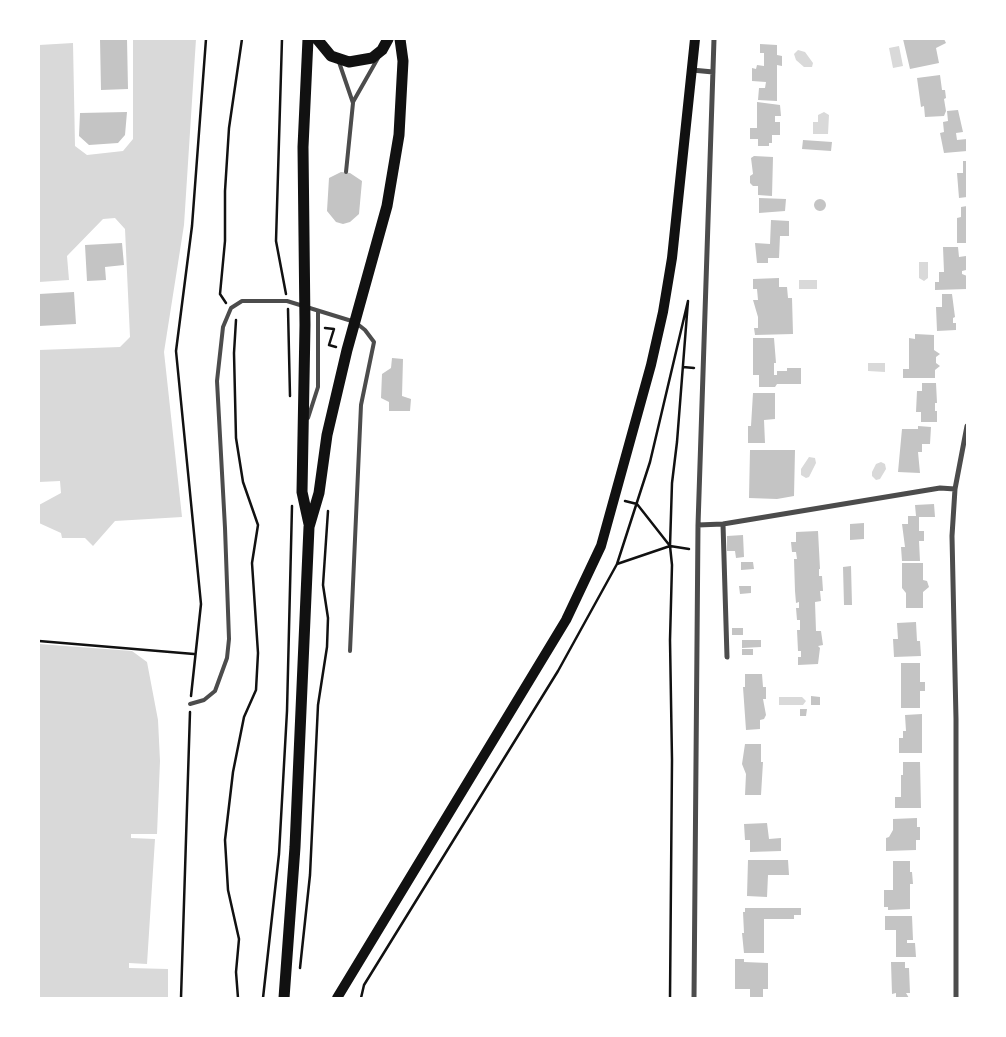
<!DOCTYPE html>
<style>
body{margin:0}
#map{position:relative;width:1006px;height:1037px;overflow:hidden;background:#fff;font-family:"PT Serif",serif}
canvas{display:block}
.frame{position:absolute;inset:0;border:40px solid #fff;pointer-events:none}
</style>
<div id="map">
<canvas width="1006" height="1037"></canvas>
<div class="frame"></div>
</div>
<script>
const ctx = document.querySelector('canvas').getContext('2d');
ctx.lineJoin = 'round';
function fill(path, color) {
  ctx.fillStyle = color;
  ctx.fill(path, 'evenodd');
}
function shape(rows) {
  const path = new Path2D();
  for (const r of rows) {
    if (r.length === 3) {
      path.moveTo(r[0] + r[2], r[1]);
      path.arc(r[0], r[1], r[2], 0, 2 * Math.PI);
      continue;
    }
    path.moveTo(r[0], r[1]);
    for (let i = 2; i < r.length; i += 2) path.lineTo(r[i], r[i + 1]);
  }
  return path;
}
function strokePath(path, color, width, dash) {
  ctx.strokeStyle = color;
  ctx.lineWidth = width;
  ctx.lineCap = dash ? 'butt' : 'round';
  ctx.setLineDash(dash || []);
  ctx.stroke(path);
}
const water = shape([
 [133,39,196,39,184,225,164,352,182,517,115,521,93,546,85,538,62,538,61,533,39,523,39,505,61,493,60,481,39,482,39,350,120,347,130,337,125,229,115,218,103,219,67,256,69,280,39,282,39,45,73,43,75,146,87,155,123,151,133,139],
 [899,46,903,66,893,68,889,48],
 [798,50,805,52,813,63,812,67,804,67,796,60,794,54],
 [824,112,829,115,828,134,813,134,813,122,818,122,818,115],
 [919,262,928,262,928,278,924,281,919,278],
 [799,280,817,280,817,289,799,289],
 [868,363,885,363,885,372,868,371],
 [809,457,815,458,816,463,809,477,806,478,801,475,801,469],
 [881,462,885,464,886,469,880,479,876,480,872,476,872,472,876,464],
 [39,644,132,651,147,662,158,720,160,761,157,834,131,834,131,838,155,839,147,964,129,963,129,968,168,969,168,998,39,998],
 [779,697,802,697,806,701,803,705,779,705]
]);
const building = shape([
 [100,39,127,39,128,89,101,90],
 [903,39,944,39,946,43,936,48,939,63,910,69],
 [760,44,777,45,777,55,782,56,782,66,777,65,777,101,758,100,759,88,765,88,766,82,752,81,752,68,756,69,757,65,764,66,764,53,760,53],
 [940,75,942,90,945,90,946,98,944,99,946,111,944,116,925,117,924,106,921,107,917,78],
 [757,102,780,105,781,116,775,116,775,122,780,122,780,135,772,135,772,143,769,143,769,146,758,146,758,139,750,139,750,128,757,128],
 [958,110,963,132,956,133,957,140,967,139,967,151,944,153,940,133,944,132,943,122,948,121,947,111],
 [127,112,125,135,118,143,89,145,79,136,80,113],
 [803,140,832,142,831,151,802,149],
 [754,156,773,157,772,196,758,195,758,186,753,186,750,183,750,176,753,174,751,158],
 [963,161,967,161,967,197,959,198,957,173,963,173],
 [341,172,350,173,362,181,359,214,350,222,343,224,336,222,327,211,329,178],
 [759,198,786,199,785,211,759,213],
 [820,205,6],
 [967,206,967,243,957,243,957,218,961,217,961,207],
 [771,220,789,221,789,236,780,236,779,258,768,258,768,263,757,263,755,243,770,244],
 [122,243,124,265,105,267,106,280,87,281,85,245],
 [943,247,958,247,959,257,966,256,966,270,962,271,962,274,967,276,967,289,935,290,935,282,939,282,939,272,944,272],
 [779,278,779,287,787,287,788,298,792,298,793,334,755,335,754,328,758,328,758,317,753,300,758,300,757,289,753,289,753,279],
 [74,292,76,324,39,326,39,294],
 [942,294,952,294,955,317,953,318,953,323,956,323,956,330,937,331,936,307,942,307],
 [915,334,934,335,934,350,940,354,936,357,936,363,940,366,935,370,935,378,903,378,903,369,909,369,909,338,915,339],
 [753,338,774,338,776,363,774,363,774,375,777,375,777,371,787,371,787,368,801,368,801,384,777,384,775,387,759,387,759,375,753,375],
 [392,358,403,359,402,396,411,399,410,411,389,411,389,402,381,398,382,374,391,368],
 [922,383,936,383,937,403,935,403,935,411,937,411,937,422,921,422,921,412,916,412,917,391,922,391],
 [753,393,775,393,775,419,764,420,765,443,748,443,748,426,751,426],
 [918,426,931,427,930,444,922,444,922,452,918,452,920,473,898,472,902,429,918,429],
 [750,450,795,450,794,496,777,499,749,498],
 [934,504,935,517,919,517,919,531,924,531,924,541,919,541,920,561,902,561,901,547,905,547,902,524,908,524,908,516,916,516,915,505],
 [864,523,864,539,850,540,850,524],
 [818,531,820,569,819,569,819,576,822,576,823,591,820,591,821,601,815,602,816,631,821,631,823,645,818,646,820,648,818,664,798,665,798,657,801,657,801,651,798,651,797,630,800,630,800,620,797,620,796,608,799,608,799,602,796,603,795,591,794,559,797,559,796,552,792,552,791,542,796,542,796,532],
 [743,535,744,557,736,558,735,551,727,551,727,536],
 [741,562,753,562,754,569,741,570],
 [902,563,923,563,923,580,927,581,929,587,923,592,923,608,906,608,906,593,902,588],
 [851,566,852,605,844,605,843,567],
 [739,586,751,586,751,593,740,594],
 [916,622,917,641,920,641,921,656,894,657,893,639,898,639,897,623],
 [732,628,743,628,743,635,732,635],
 [742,640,761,640,761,647,742,648],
 [742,649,753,649,753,655,742,655],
 [901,663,920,663,920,682,925,682,925,691,920,691,920,708,901,708],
 [745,674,762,674,763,687,766,687,766,699,763,699,766,715,764,719,760,720,760,729,746,730,743,687,745,687],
 [811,696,820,697,820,705,811,705],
 [800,709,807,709,806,716,800,716],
 [922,714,922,753,899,753,899,738,903,738,903,731,906,731,905,715],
 [745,744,761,744,761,762,763,762,761,795,745,795,746,774,742,764],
 [903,762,920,762,921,808,895,808,895,797,901,797,901,775,903,775],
 [917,818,917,827,920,827,920,840,916,840,916,850,886,851,886,838,889,837,893,830,893,819],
 [767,823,769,839,781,838,781,851,750,852,750,840,745,840,744,824],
 [748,860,788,860,789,875,768,875,767,897,747,896],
 [893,861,910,861,910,872,912,872,913,884,910,884,910,909,888,910,888,907,884,907,884,890,893,890],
 [745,908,801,908,801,915,794,915,794,919,764,919,764,953,744,953,742,933,744,933,743,912,745,912],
 [885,916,912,916,913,940,907,940,907,943,915,943,916,957,896,957,896,930,885,930],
 [735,959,744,959,744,962,768,963,768,989,763,989,763,998,750,998,750,989,735,989],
 [891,962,905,962,905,968,909,968,910,993,906,993,909,998,896,998,896,993,892,994]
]);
const path = shape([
 [282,39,276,241,286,294],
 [226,303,220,294,225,241,225,191,229,128,242,39],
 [288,309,290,396],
 [236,320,234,353,236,438,243,482,258,525,252,563,258,653,256,690,244,717,233,772,225,840,228,890,239,939,236,972,238,998],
 [325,328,334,329,329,345,336,347],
 [683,367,694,368],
 [625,501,637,504,670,546],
 [617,564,650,462,688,301,677,442,672,483,670,546,672,565,670,640,672,760,670,998],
 [39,641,194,654],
 [191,696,201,604,176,351,192,226,206,39],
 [300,968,310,875,318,705,327,647,328,618,323,585,328,511],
 [181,998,190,712],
 [263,998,279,854,287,711,292,506],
 [361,998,364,985,558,671,617,564,670,546,689,549]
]);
const service = shape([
 [339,62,353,103,346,172],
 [353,102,378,58],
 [308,418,318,387,318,311],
 [190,704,204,700,215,691,227,658,229,639,225,528,217,381,223,327,231,308,242,301,287,301,355,322,365,330,374,342,361,405,350,651]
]);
const minor = shape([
 [692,70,713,72],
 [723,524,727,657],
 [698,525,723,524,940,488,955,489],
 [694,998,698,525,714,39],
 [956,998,956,719,952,536,955,489,967,426]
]);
const secondary = shape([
 [337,998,566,620,601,546,651,365,663,312,672,258,695,39]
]);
const primary = shape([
 [308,39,303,147,305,325,302,492,309,524],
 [317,39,331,56,349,62,372,58,382,50,388,39],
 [284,998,295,847,309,527,319,493,327,435,347,350,387,206,399,135,403,61,400,39]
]);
fill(water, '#d9d9d9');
fill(building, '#c4c4c4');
strokePath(path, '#111', 2.5);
strokePath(service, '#4c4c4c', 4);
strokePath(minor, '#4c4c4c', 5);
strokePath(secondary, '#111', 10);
strokePath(primary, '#111', 11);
</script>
